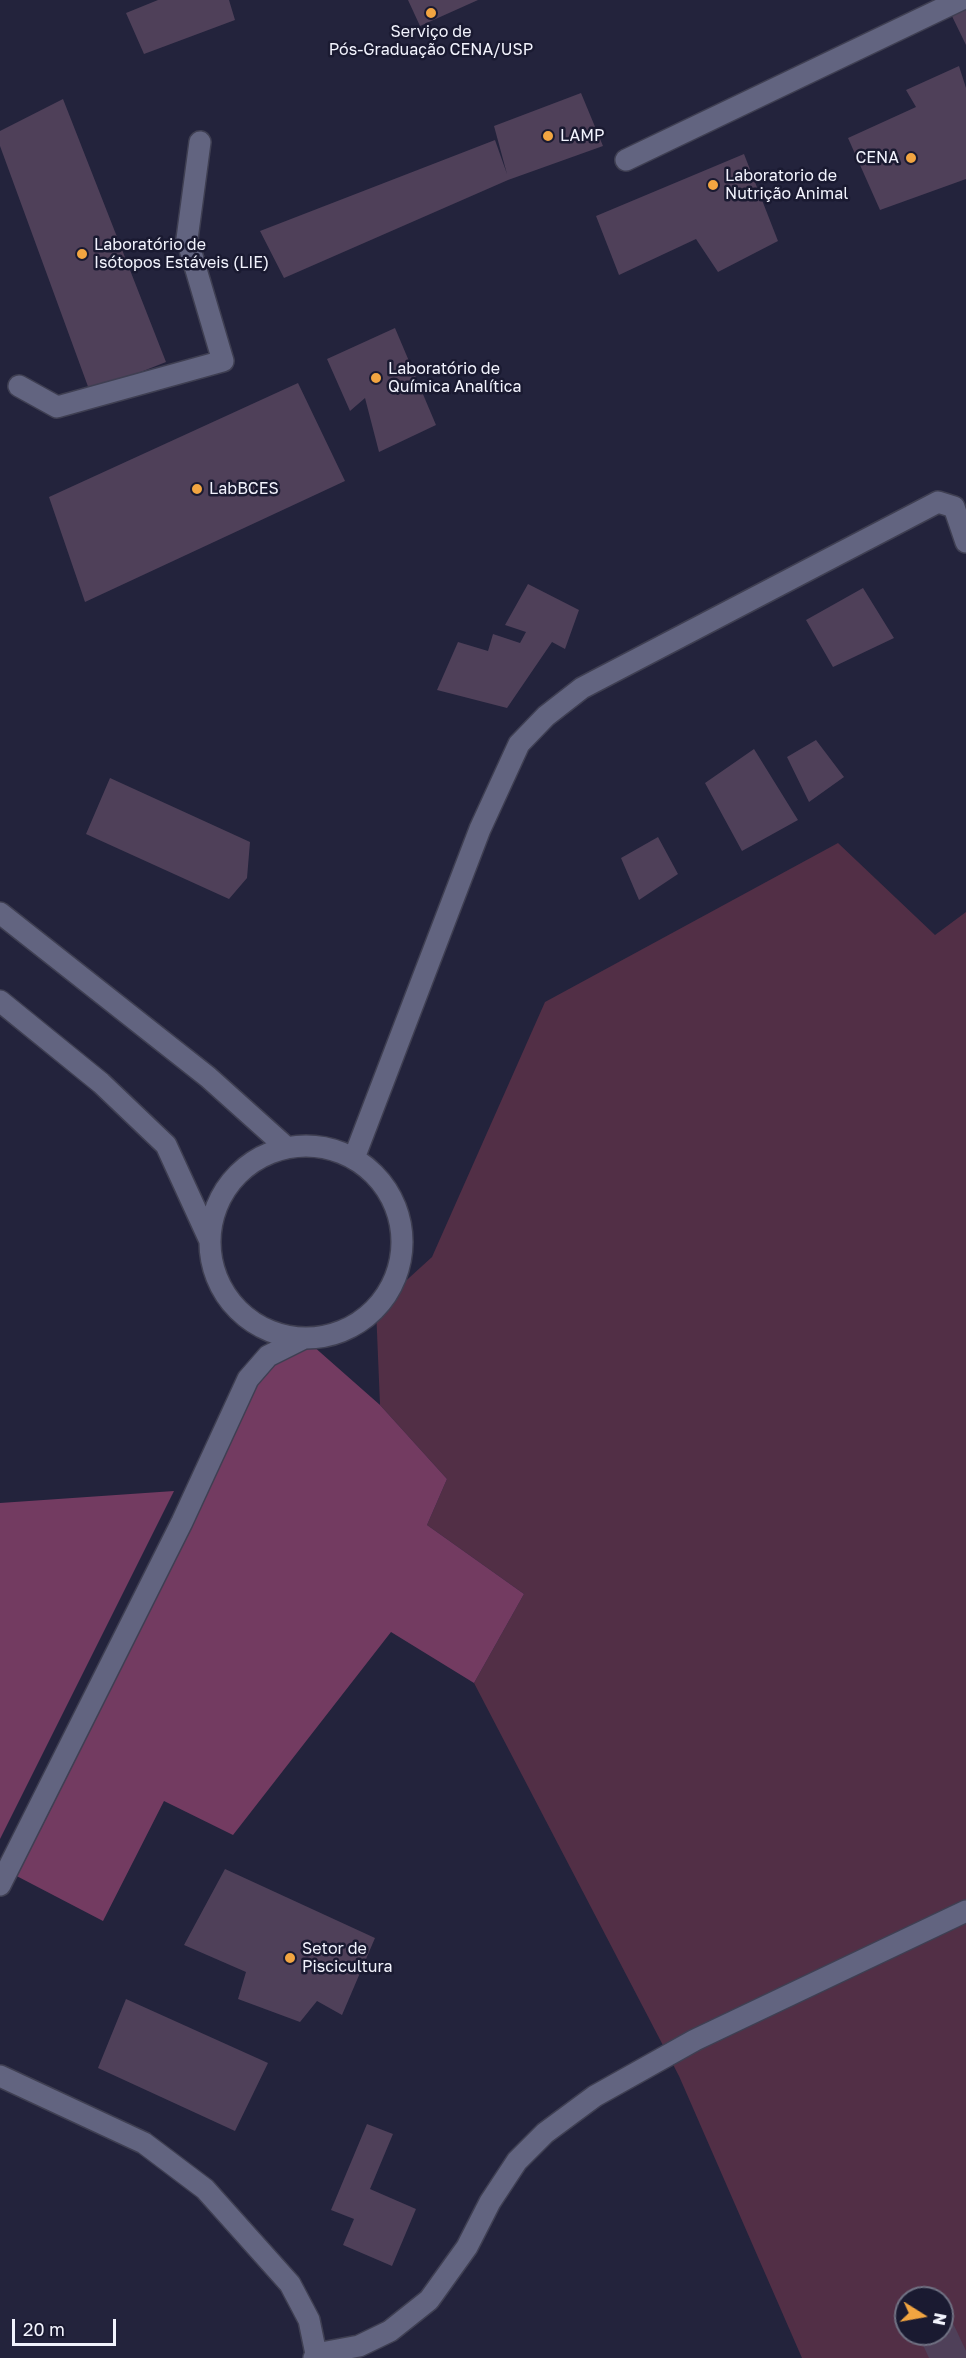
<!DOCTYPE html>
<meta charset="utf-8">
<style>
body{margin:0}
#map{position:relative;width:966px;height:2358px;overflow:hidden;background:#23233c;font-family:"Golos Text",sans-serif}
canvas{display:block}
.north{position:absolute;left:894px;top:2286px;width:60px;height:60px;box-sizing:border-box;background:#1a1a31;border:2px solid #707183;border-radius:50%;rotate:101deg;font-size:16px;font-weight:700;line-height:24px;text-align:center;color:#f2f3fd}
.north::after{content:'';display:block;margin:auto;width:21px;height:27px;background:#f2a541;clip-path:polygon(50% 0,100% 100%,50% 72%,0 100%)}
.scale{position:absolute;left:12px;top:2319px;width:104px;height:27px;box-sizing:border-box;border:3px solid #f2f3fd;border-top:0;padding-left:8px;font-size:18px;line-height:21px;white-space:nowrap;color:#f2f3fd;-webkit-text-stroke:4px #1a1a31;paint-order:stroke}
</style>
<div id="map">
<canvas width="966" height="2358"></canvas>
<div class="north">N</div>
<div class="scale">20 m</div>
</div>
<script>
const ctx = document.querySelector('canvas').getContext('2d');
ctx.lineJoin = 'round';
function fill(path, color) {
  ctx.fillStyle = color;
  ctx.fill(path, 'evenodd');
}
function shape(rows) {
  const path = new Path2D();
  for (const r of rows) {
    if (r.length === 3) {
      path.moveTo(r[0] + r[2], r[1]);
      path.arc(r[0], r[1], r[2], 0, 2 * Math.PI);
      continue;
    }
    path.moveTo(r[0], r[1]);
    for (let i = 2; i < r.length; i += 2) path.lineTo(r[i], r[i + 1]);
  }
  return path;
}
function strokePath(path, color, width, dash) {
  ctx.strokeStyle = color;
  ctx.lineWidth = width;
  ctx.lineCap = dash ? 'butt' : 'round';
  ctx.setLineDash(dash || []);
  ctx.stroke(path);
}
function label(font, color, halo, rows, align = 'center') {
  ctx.font = font + ' "Golos Text",sans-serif';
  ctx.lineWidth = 5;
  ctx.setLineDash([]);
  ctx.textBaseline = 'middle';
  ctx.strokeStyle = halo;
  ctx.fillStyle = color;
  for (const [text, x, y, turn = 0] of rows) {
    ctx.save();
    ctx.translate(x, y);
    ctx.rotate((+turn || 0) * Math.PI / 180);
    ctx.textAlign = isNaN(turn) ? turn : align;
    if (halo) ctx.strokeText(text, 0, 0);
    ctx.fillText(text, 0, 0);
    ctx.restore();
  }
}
const green = shape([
 [838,843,935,935,966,912,966,2358,802,2358,679,2076,474,1683,524,1594,427,1525,447,1479,380,1405,376,1308,432,1257,545,1002],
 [906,2298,942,2298,942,2334,906,2334]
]);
const forest = shape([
 [304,1338,380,1405,447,1479,427,1525,524,1594,474,1683,391,1632,233,1835,164,1801,103,1921,7,1871,248,1379],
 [174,1491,0,1839,0,1503]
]);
const building = shape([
 [158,0,229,0,235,20,144,54,126,13],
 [408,0,478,0,420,26],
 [966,3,966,45,949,10],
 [959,66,966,88,966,179,880,210,848,138,916,107,906,90],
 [581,93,603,146,508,180,284,278,260,231,495,140,507,174,494,126],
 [63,99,166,362,90,392,0,146,0,131],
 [744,154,778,241,718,272,696,239,619,275,596,216],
 [395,328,436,425,379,452,365,398,350,411,327,359],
 [298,383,345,481,85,602,49,497],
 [528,584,579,610,565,649,552,642,507,708,437,690,458,642,488,651,493,634,520,643,526,632,505,625],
 [863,588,894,638,833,667,806,620],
 [816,740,844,777,809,802,787,757],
 [754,749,798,820,742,851,705,783],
 [110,778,250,842,247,878,229,899,86,834],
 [658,837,678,874,639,900,621,858],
 [225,1869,375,1938,342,2015,317,2001,300,2022,238,1999,246,1972,184,1945],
 [126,1999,268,2063,235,2131,98,2068],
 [367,2124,393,2134,370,2189,416,2209,392,2266,343,2245,354,2219,331,2210],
 [944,2304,966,2351,966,2358,929,2358,918,2334,942,2334,942,2305]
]);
const lane = shape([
 [626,160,960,0],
 [19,386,57,407,223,361,187,239,200,142],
 [0,913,208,1077,286,1147],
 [0,1001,101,1083,166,1145,210,1241],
 [306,1242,96],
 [354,1158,480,829,519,744,546,716,582,688,938,502,954,507,966,542],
 [0,1885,182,1522,248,1379,268,1356,304,1338],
 [0,2076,144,2143,205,2189,290,2284,309,2320,316,2354,314,2358],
 [316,2354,359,2346,390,2331,429,2300,467,2247,490,2202,517,2161,545,2133,595,2096,695,2040,966,1911]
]);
const markers = [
 [431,13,6,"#f2a541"],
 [548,136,6,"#f2a541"],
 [911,158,6,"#f2a541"],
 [713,185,6,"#f2a541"],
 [82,254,6,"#f2a541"],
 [376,378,6,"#f2a541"],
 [197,489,6,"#f2a541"],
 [290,1958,6,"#f2a541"]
];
const poiNames = [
 ["Serviço de",431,32,"center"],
 ["Pós-Graduação CENA/USP",431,50,"center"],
 ["LAMP",560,136],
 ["CENA",899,158,"right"],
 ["Laboratorio de",725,176],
 ["Nutrição Animal",725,194],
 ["Laboratório de",94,245],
 ["Isótopos Estáveis (LIE)",94,263],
 ["Laboratório de",388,369],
 ["Química Analítica",388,387],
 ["LabBCES",209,489],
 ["Setor de",302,1949],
 ["Piscicultura",302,1967]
];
fill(green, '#522f46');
fill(forest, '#733b61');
fill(building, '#4f4059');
strokePath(lane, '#3f3f52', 24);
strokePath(lane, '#626480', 21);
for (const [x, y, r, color] of markers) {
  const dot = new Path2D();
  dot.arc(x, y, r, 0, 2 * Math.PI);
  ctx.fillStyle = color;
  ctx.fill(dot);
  strokePath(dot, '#1a1a31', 2);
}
label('16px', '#f2f3fd', '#1a1a31', poiNames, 'left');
</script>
